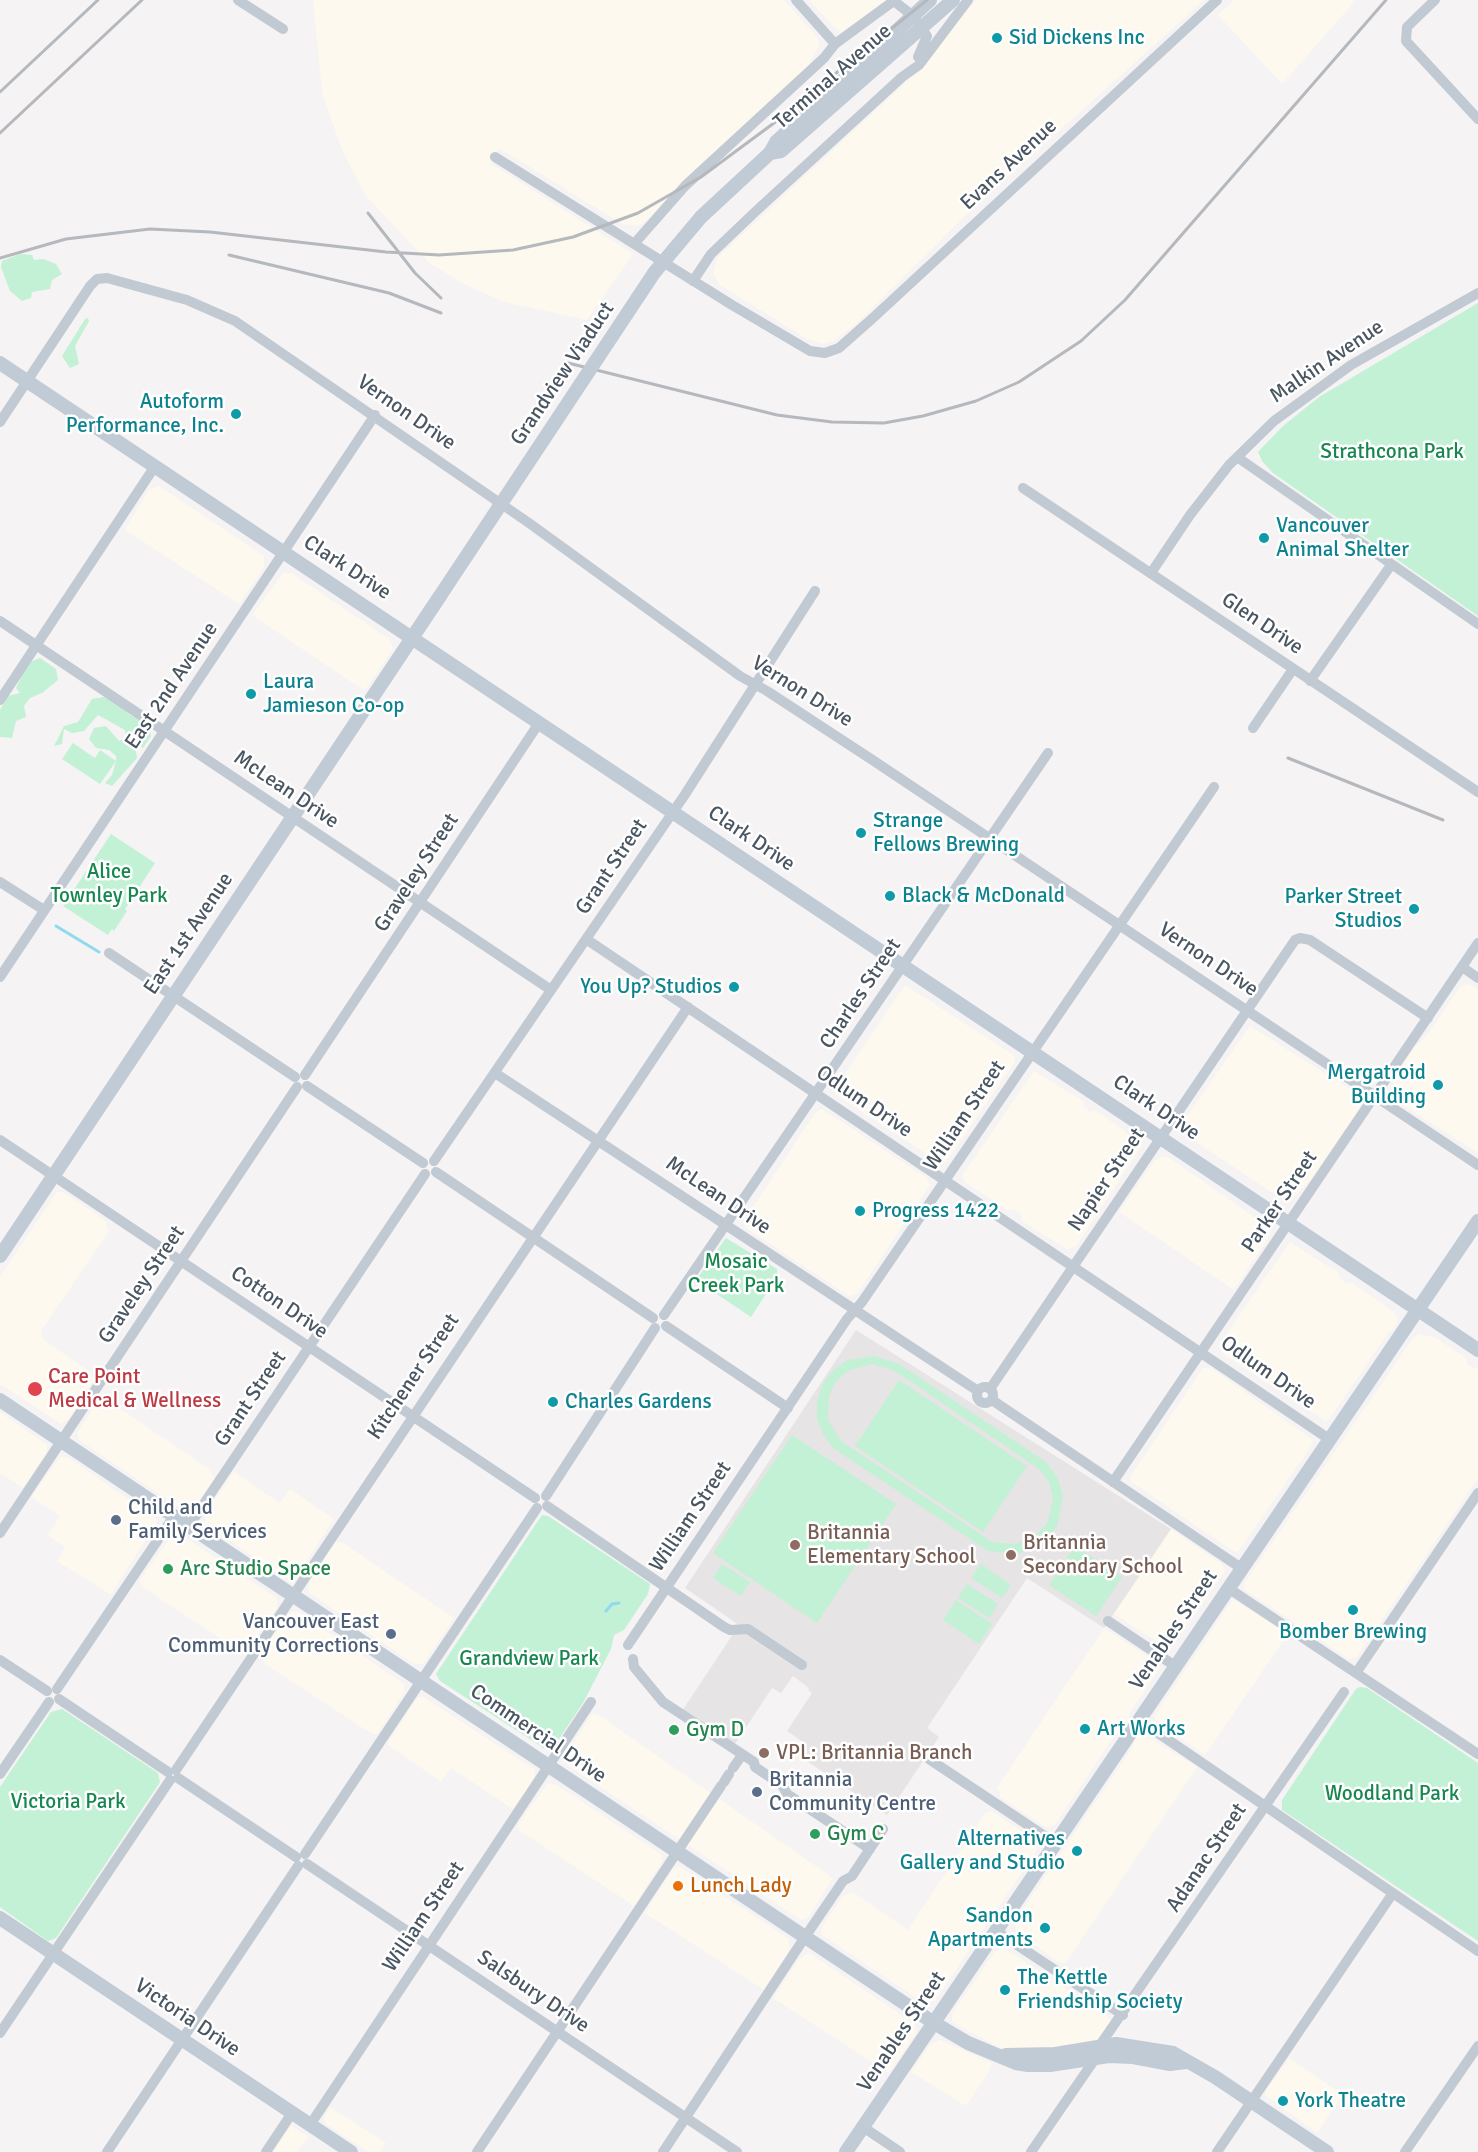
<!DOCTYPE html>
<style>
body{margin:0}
canvas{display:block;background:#f5f3f3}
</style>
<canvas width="1478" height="2152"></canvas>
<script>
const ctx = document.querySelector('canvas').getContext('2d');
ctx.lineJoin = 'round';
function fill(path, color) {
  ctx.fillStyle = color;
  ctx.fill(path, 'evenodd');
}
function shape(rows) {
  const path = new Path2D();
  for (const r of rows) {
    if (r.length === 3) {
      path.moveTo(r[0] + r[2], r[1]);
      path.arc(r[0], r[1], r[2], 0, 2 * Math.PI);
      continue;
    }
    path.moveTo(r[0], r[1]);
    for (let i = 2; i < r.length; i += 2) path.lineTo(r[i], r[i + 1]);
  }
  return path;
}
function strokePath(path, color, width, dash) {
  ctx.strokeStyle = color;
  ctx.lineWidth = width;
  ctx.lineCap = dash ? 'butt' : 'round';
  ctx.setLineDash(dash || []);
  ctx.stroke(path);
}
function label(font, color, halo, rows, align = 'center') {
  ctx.font = font + ' Signika,sans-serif';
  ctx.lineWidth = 5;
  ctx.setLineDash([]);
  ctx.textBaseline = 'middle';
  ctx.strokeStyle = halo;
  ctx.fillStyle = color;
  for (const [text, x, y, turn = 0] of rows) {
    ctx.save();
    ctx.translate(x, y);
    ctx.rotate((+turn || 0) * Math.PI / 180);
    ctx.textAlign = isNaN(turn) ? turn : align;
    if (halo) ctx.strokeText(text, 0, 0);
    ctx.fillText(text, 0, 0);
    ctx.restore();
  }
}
const commercial = shape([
 [313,0,784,0,817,37,820,43,808,66,690,174,647,220,638,226,622,224,499,148,490,163,633,254,587,320,504,302,462,283,428,262,366,196,342,150,322,92],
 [809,0,887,0,842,32,836,29],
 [976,0,1204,0,966,215,857,323,834,341,823,344,807,339,720,285,713,274,718,257,917,72],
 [1234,0,1356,0,1282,84,1218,15],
 [159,486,264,556,264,567,239,604,125,530,149,490],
 [284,572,291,573,389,639,393,648,391,652,366,689,359,687,256,618,253,614],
 [1468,984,1478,989,1478,1153,1398,1102,1392,1094,1393,1080,1415,1046,1425,1038,1461,986],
 [905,985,1012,1054,1015,1058,1014,1063,947,1161,942,1164,836,1095,834,1090],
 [1250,1026,1358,1094,1362,1099,1360,1108,1308,1183,1288,1203,1181,1132,1181,1125],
 [1034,1071,1083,1101,1084,1107,1090,1112,1095,1110,1143,1144,1077,1245,1068,1250,1022,1221,1021,1214,1013,1209,1007,1210,965,1182,962,1176],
 [822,1109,927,1178,930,1185,857,1294,849,1296,746,1228,743,1222,815,1113],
 [1161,1157,1168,1157,1270,1228,1270,1236,1234,1290,1119,1212,1154,1161],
 [57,1192,63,1192,107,1222,106,1228,109,1231,41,1331,44,1340,89,1371,88,1374,94,1379,70,1418,61,1424,0,1384,0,1277],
 [1290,1242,1339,1273,1339,1278,1346,1283,1351,1282,1394,1312,1398,1319,1394,1329,1388,1333,1330,1418,1325,1421,1223,1354,1218,1346],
 [1420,1334,1436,1338,1466,1358,1467,1364,1475,1369,1478,1367,1478,1478,1357,1657,1349,1659,1245,1590,1243,1585,1413,1338],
 [1203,1368,1211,1368,1313,1440,1312,1445,1238,1552,1233,1551,1133,1483,1130,1477],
 [101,1396,211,1470,214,1479,192,1511,183,1510,79,1440,77,1433],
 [0,1412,47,1445,47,1452,23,1488,0,1473],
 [61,1456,69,1458,158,1520,111,1595,57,1561,65,1547,48,1535,60,1516,31,1497],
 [234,1472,280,1503,290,1489,334,1519,295,1579,286,1579,205,1524,205,1514],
 [1171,1529,1222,1564,1225,1571,1170,1650,1114,1614],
 [175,1531,277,1598,277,1608,245,1655,141,1586,139,1581],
 [336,1542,343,1543,454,1618,423,1664,414,1664,308,1592,309,1583],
 [1233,1599,1288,1634,1205,1755,1156,1722,1154,1716],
 [297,1611,404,1684,404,1693,377,1734,372,1734,265,1664,261,1653,285,1617,291,1612],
 [1104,1628,1158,1663,1160,1668,1129,1714,1129,1721,1122,1730,1115,1735,1056,1823,1050,1827,1045,1827,1000,1797,1000,1791,997,1788],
 [422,1696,535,1770,534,1779,513,1809,451,1768,441,1782,387,1744,416,1699],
 [592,1714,597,1714,833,1878,808,1918,801,1920,567,1765,566,1754],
 [1142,1733,1197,1767,1065,1964,1060,1963,1017,1932,1014,1922,1133,1747,1134,1739],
 [548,1783,557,1785,662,1855,662,1862,634,1906,519,1830,517,1826],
 [992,1811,1036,1841,1037,1850,935,2001,921,2001,822,1935,821,1928,842,1897,853,1892,908,1930,985,1813],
 [679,1866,789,1939,789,1950,764,1990,645,1913,673,1869],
 [1004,1948,1108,2016,1111,2021,1100,2040,1055,2050,1019,2050,998,2047,952,2022,952,2014,995,1951],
 [809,1953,915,2024,916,2033,889,2073,773,1998,799,1959],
 [940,2040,992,2063,990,2070,966,2106,911,2072,930,2045],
 [1289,2058,1343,2095,1317,2133,1265,2095,1267,2089],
 [330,2107,386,2143,380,2152,368,2152,326,2124,324,2118],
 [291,2126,308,2136,297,2152,273,2152]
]);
const education = shape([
 [856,1330,1171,1529,1104,1628,1027,1578,927,1728,939,1737,887,1815,798,1755,801,1752,798,1749,803,1742,787,1731,812,1693,808,1690,809,1688,793,1676,781,1693,772,1688,733,1747,682,1711,739,1625,685,1588]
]);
const green = shape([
 [20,254,32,255,34,260,43,259,56,264,62,274,52,280,50,289,32,292,31,298,22,301,10,291,1,267,2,261],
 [1478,303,1478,616,1273,473,1262,461,1258,452,1283,426,1319,397],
 [88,318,89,321,75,346,79,364,70,368,62,356,85,319],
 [40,658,56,669,58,680,42,693,30,698,24,706,26,717,16,721,12,738,0,737,0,710,8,696,20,693,16,688,28,663],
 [103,697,123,700,127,713,148,725,151,736,143,748,134,740,137,758,112,786,105,783,112,775,116,761,100,784,62,759,73,743,95,758,100,750,116,761,116,756,109,750,96,748,89,739,94,728,106,726,119,741,126,738,125,730,98,715,84,731,72,733,64,729,62,744,54,746,64,726,78,722,92,699],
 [111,834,155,863,125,909,127,911,114,931,112,929,108,935,63,906],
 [726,1238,777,1269,777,1277,751,1317,696,1280],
 [874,1356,899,1364,1046,1462,1058,1478,1063,1497,1057,1526,1044,1542,1018,1554,988,1551,833,1448,823,1434,817,1418,817,1401,823,1384,833,1370,848,1360],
 [872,1364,895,1371,1039,1469,1049,1482,1053,1498,1048,1521,1038,1534,1016,1544,992,1542,841,1441,828,1420,829,1396,836,1381,848,1371],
 [899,1380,1027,1466,983,1532,855,1446],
 [792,1435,896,1504,817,1623,713,1553],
 [542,1515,548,1516,650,1584,648,1594,624,1630,614,1635,611,1649,583,1703,555,1745,547,1750,440,1681,436,1674],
 [1075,1546,1122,1577,1096,1616,1049,1585],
 [722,1564,750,1582,741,1596,713,1578],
 [981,1564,1011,1585,1002,1598,971,1578],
 [967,1584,998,1604,989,1618,958,1598],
 [956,1600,992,1624,979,1644,943,1620],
 [1360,1687,1367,1688,1478,1763,1478,1941,1282,1810,1282,1800,1356,1689],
 [62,1709,158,1773,160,1782,56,1938,48,1941,0,1907,0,1787,51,1712]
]);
const stream = shape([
 [56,926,99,952],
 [606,1611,612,1604,619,1603]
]);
const street = shape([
 [238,0,283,29],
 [796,0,835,44],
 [1435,0,1407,27,1406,41,1478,119],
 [894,1,913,16,927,36,918,57],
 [495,157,732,305,810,351,825,353,839,348,874,317,1217,0],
 [634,244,685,186,824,58,835,44,895,0],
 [693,281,711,254,755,212,902,77,919,65,968,0],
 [0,422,90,286,97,279,107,278,187,300,235,321,529,523,740,676,767,691,874,761,1478,1165],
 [1237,457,1478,624],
 [1023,488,1478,792],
 [1151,573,1190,515,1229,465,1274,421,1351,365,1478,293],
 [0,621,551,990],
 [1310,681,1391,565],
 [0,700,155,466],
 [1253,728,1293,669],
 [0,882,44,910],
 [586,939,1329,1439],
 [109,953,295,1077],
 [1462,967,1478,978],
 [0,977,375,415],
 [495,1073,978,1391],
 [305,1075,539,723],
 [307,1086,423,1163],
 [0,1140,535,1498],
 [434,1161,684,796,815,591],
 [436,1172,653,1318],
 [664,1315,1048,753],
 [666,1326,788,1408],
 [985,1395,8],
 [990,1389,1295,940,1300,938,1310,940,1428,1018],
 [992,1400,1241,1568],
 [1113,1482,1478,943],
 [546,1496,655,1328],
 [547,1506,724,1627,730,1630,748,1629,802,1665],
 [189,1526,425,1174],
 [0,1533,297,1087],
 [1228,1588,1478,1754],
 [1108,1621,1175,1666],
 [628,1645,847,1319,862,1302,1214,787],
 [633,1659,634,1667,663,1702,754,1762,755,1767,782,1785,787,1794,870,1849],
 [0,1660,47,1691],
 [1356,1673,1478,1493],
 [57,1689,174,1516],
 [59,1699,168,1772],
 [1139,1720,1478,1951],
 [929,1759,1055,1843],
 [733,1768,742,1755],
 [176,1770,688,1007],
 [0,1774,49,1702],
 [178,1778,296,1857],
 [724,1782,729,1774],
 [305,1854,537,1508],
 [307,1864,737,2152],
 [996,1931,1123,2015],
 [0,2033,170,1780],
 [1100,2045,1344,1692],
 [310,2125,591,1702],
 [863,2127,900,2152],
 [107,2152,298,1866],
 [266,2152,292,2113],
 [477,2152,721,1786],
 [663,2152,805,1937,843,1881,852,1876,883,1829],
 [1031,2152,1095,2059],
 [1217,2152,1393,1893],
 [1405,2152,1478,2046]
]);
const secondary = shape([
 [770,153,781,151,953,0],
 [770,153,776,142,930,0],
 [0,363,1478,1350],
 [0,1256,440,596],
 [0,1400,934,2023,968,2043,1016,2063,1028,2065,1050,2065,1109,2056,1133,2057,1170,2064,1186,2062],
 [0,1918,351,2152],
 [1006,2055,1055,2054,1116,2044,1173,2053,1215,2077,1327,2152],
 [846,2152,1478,1221]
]);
const rail = shape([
 [0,92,98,0],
 [0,133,142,0],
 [368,213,415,273,441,298],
 [229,255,389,293,441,313],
 [0,258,66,239,150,229,210,232,386,252,439,255,513,250,573,237,638,213,701,177,774,123,927,0],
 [568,363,777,415,832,422,884,423,923,416,976,401,1019,382,1081,341,1125,300,1386,0],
 [1288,758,1443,820]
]);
const secondaryBridge = shape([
 [440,596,654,273,701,217,770,153]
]);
const markers = [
 [997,38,6,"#0f9aa8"],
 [236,414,6,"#0f9aa8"],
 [1264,538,6,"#0f9aa8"],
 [251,694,6,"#0f9aa8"],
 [861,833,6,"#0f9aa8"],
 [890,896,6,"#0f9aa8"],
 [1414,909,6,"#0f9aa8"],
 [734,987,6,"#0f9aa8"],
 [1438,1085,6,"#0f9aa8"],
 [860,1211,6,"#0f9aa8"],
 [35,1389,8,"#e0444e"],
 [553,1402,6,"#0f9aa8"],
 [116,1520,6,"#5c6f8a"],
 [795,1545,6,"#8d6e63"],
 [1011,1555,6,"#8d6e63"],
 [168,1569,6,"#2e9e5b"],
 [1353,1610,6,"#0f9aa8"],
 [391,1634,6,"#5c6f8a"],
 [1085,1729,6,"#0f9aa8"],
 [674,1730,6,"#2e9e5b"],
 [764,1753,6,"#8d6e63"],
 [757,1792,6,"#5c6f8a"],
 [815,1834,6,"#2e9e5b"],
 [1077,1851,6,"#0f9aa8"],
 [678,1886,6,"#e8710a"],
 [1045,1928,6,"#0f9aa8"],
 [1005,1990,6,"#0f9aa8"],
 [1283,2101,6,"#0f9aa8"]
];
const cultureNames = [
 ["Sid Dickens Inc",1009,38],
 ["Autoform",224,402,"right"],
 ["Performance, Inc.",224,426,"right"],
 ["Vancouver",1276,526],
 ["Animal Shelter",1276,550],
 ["Laura",263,682],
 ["Jamieson Co-op",263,706],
 ["Strange",873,821],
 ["Fellows Brewing",873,845],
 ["Black & McDonald",902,896],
 ["Parker Street",1402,897,"right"],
 ["Studios",1402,921,"right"],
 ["You Up? Studios",722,987,"right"],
 ["Mergatroid",1426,1073,"right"],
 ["Building",1426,1097,"right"],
 ["Progress 1422",872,1211],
 ["Charles Gardens",565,1402],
 ["Bomber Brewing",1353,1632,"center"],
 ["Art Works",1097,1729],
 ["Alternatives",1065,1839,"right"],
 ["Gallery and Studio",1065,1863,"right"],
 ["Sandon",1033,1916,"right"],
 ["Apartments",1033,1940,"right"],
 ["The Kettle",1017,1978],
 ["Friendship Society",1017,2002],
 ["York Theatre",1295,2101]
];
const streetNames = [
 ["Terminal Avenue",833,77,-41],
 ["Evans Avenue",1009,165,-43],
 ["Malkin Avenue",1327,362,-34],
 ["Grandview Viaduct",563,374,-56],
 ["Vernon Drive",406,413,35],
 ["Clark Drive",347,568,33],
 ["Glen Drive",1262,624,34],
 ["East 2nd Avenue",172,686,-56],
 ["Vernon Drive",802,692,32],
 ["McLean Drive",286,790,34],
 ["Clark Drive",751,839,34],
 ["Grant Street",612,867,-56],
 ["Graveley Street",417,873,-57],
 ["East 1st Avenue",189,934,-56],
 ["Vernon Drive",1208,960,34],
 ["Charles Street",861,994,-56],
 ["Odlum Drive",864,1102,34],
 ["Clark Drive",1156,1108,34],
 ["William Street",965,1116,-56],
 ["Napier Street",1107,1180,-56],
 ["McLean Drive",718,1196,34],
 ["Parker Street",1280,1202,-56],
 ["Graveley Street",142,1285,-56],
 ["Cotton Drive",279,1303,34],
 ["Odlum Drive",1268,1373,35],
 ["Kitchener Street",414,1377,-56],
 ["Grant Street",251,1399,-56],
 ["William Street",691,1517,-56],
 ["Venables Street",1174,1630,-56],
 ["Commercial Drive",538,1734,34],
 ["Adanac Street",1207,1858,-56],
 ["William Street",424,1917,-56],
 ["Salsbury Drive",533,1992,34],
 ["Victoria Drive",187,2018,34],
 ["Venables Street",902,2032,-56]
];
const parkNames = [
 ["Strathcona Park",1392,452],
 ["Alice",109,872],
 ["Townley Park",109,896],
 ["Mosaic",736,1262],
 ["Creek Park",736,1286],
 ["Grandview Park",529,1659],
 ["Woodland Park",1392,1794],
 ["Victoria Park",68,1802]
];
const healthNames = [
 ["Care Point",48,1377],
 ["Medical & Wellness",48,1401]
];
const serviceNames = [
 ["Child and",128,1508],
 ["Family Services",128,1532],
 ["Vancouver East",379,1622,"right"],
 ["Community Corrections",379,1646,"right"],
 ["Britannia",769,1780],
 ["Community Centre",769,1804]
];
const educationNames = [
 ["Britannia",807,1533],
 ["Elementary School",807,1557],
 ["Britannia",1023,1543],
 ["Secondary School",1023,1567],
 ["VPL: Britannia Branch",776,1753]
];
const leisureNames = [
 ["Arc Studio Space",180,1569],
 ["Gym D",686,1730],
 ["Gym C",827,1834]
];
const foodNames = [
 ["Lunch Lady",690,1886]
];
fill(commercial, '#fdf9ef');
fill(education, '#e6e4e5');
fill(green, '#c3f1d5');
strokePath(stream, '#90daee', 3);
strokePath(street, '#c1cad2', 10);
strokePath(secondary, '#c1cbd6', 14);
strokePath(rail, '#b5b8bd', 3);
strokePath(secondaryBridge, '#c1cbd6', 14);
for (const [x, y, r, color] of markers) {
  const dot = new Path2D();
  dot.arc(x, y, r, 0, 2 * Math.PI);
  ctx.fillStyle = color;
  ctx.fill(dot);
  strokePath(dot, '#fff', 2);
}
label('21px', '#0d838f', '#fff', cultureNames, 'left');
label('21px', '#4a5661', '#fff', streetNames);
label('21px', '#17864f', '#fff', parkNames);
label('21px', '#be3a42', '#fff', healthNames, 'left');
label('21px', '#4e5e75', '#fff', serviceNames, 'left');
label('21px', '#785e54', '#fff', educationNames, 'left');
label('21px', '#27864d', '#fff', leisureNames, 'left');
label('21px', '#c56008', '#fff', foodNames, 'left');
</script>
